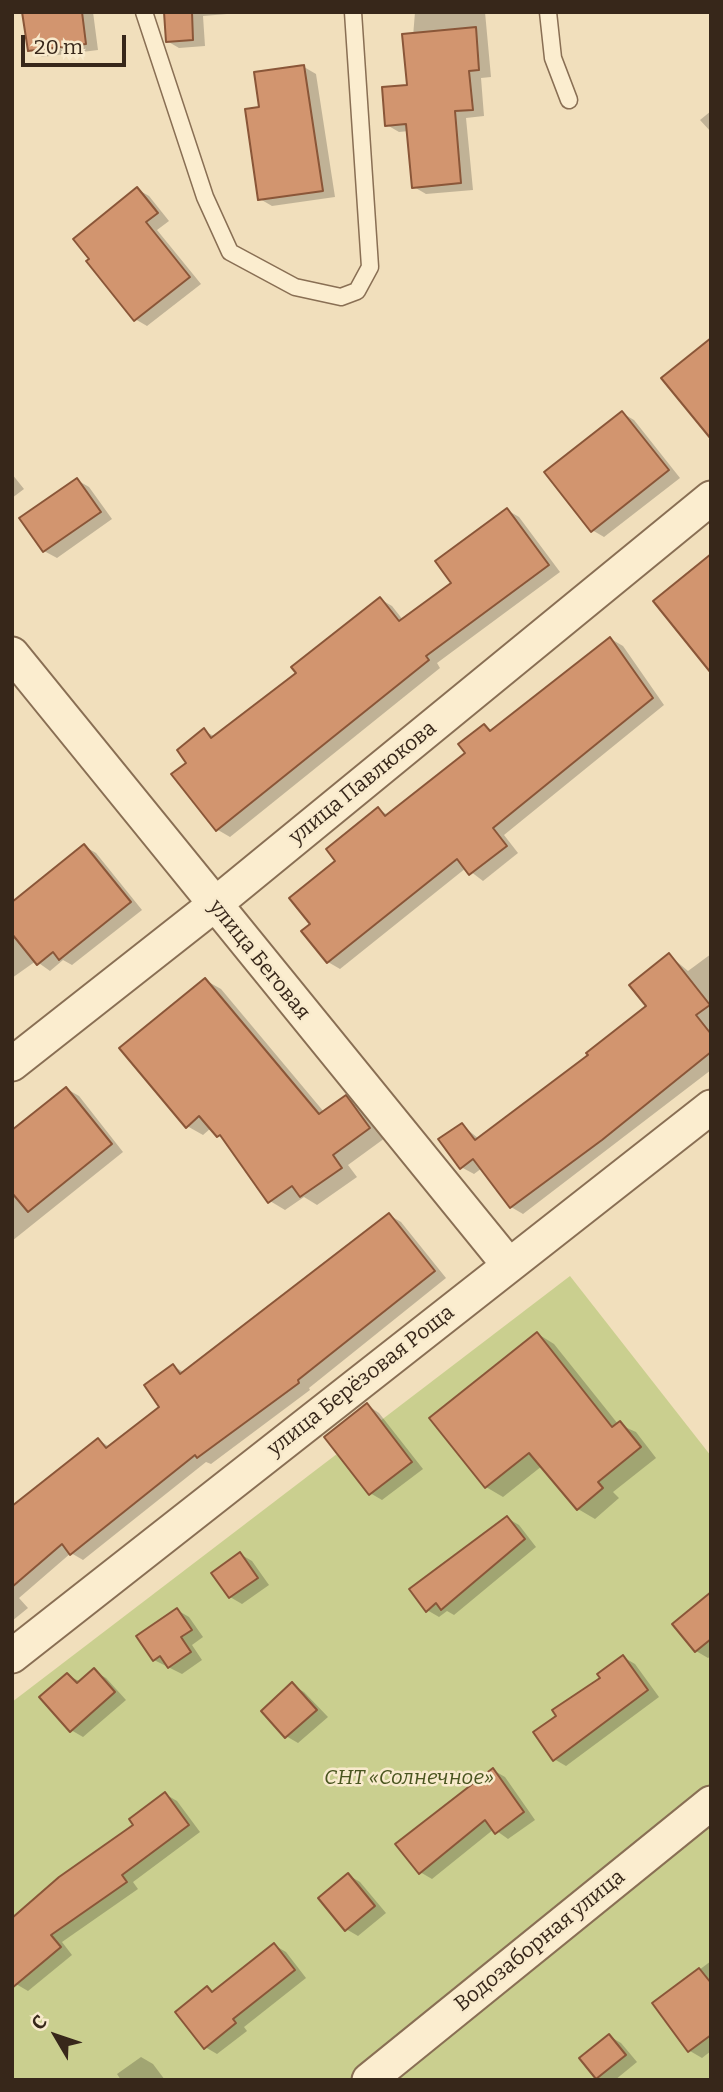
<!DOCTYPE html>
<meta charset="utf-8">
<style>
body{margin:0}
#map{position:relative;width:723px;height:2092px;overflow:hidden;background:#f1dfbc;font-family:Bitter,serif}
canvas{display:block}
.frame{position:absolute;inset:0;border:14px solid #37271a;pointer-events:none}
.north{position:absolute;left:21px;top:2001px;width:70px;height:70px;-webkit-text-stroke:5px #f8eacc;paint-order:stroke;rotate:309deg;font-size:19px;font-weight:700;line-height:28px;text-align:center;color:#37271a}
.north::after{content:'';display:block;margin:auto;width:24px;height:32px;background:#37271a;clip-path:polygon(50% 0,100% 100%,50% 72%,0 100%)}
.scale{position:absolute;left:21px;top:35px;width:105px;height:32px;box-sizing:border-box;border:4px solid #37271a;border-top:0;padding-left:9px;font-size:21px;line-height:24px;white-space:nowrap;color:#37271a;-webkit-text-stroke:5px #f8eacc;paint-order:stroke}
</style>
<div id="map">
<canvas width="723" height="2092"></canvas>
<div class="frame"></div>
<div class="north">С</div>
<div class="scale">20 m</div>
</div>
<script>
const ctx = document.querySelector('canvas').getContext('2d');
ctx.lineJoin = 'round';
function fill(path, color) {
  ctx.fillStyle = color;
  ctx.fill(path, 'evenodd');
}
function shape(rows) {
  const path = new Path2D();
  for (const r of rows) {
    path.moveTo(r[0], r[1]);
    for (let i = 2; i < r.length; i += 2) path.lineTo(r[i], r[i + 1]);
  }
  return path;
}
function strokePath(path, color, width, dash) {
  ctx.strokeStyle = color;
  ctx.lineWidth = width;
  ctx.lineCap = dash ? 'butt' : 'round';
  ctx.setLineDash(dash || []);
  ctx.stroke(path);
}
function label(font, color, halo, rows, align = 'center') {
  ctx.font = font + ' Bitter,serif';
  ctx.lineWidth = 5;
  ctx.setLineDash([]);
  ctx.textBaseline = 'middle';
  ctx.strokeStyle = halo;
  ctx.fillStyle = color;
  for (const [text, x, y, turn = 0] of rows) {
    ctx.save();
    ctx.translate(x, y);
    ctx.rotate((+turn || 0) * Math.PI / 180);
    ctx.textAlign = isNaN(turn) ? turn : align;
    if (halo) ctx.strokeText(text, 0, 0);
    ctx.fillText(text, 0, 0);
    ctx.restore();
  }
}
const green = shape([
 [570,1276,711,1456,711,2080,12,2080,12,1702]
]);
const shadow = shape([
 [26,12,93,12,98,50,42,57,30,50],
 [165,12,239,12,239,13,203,16,205,46,179,48,167,41],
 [415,12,485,12,491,77,481,78,484,116,466,118,473,190,426,194,414,187,409,131,399,132,387,125,409,86],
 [304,67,316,74,335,197,272,206,260,199,261,108],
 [711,111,711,132,700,120],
 [137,189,149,196,169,221,157,230,201,284,147,326,135,319],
 [622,413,634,420,680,478,604,537,592,530],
 [12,474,24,489,12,498],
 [77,480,89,487,112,519,57,558,44,551,22,519],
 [507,510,519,517,560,572,437,663,440,668,230,837,218,830,189,763,204,731,216,737,298,673,380,599,392,606,403,620,453,583],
 [611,639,623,646,664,705,504,835,518,853,483,881,466,868,340,969,328,962,312,924,338,861,378,809,388,815,467,754,485,726,493,731],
 [84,846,96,853,142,910,72,965,63,960,50,971,36,961,12,978,12,925],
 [711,954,711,1070,523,1214,511,1207,482,1168,474,1174,461,1167,462,1125,479,1139,591,1056,648,1006,669,955,688,971],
 [205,980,221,989,324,1112,346,1097,362,1106,385,1138,348,1165,357,1177,317,1205,304,1197,285,1210,270,1201,226,1140,211,1128,203,1135,187,1126],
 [67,1089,79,1096,123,1152,12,1241,12,1133],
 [389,1215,401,1222,446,1278,309,1388,310,1390,211,1464,206,1462,83,1560,71,1553,19,1598,28,1608,12,1621,12,1519,98,1440,110,1447,162,1407,173,1366,185,1373],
 [538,1334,554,1344,618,1424,636,1432,656,1458,613,1492,619,1498,595,1519,578,1509,542,1466,503,1497,486,1487],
 [367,1405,379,1413,423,1469,382,1500,370,1493],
 [507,1518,519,1525,536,1547,454,1615,447,1611,439,1617,427,1610],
 [240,1554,252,1561,269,1585,242,1604,230,1597],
 [711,1595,711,1656,708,1658,696,1651],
 [177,1610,189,1617,203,1637,192,1645,202,1660,182,1674,154,1660],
 [623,1657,635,1664,659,1697,566,1766,554,1759,558,1717],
 [94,1671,106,1678,126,1700,83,1737,71,1730,67,1675,81,1682],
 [292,1685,304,1692,328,1717,298,1743,286,1736],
 [493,1770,505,1777,535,1820,508,1839,494,1829,432,1879,420,1872],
 [165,1794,177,1801,200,1832,133,1882,138,1889,62,1942,72,1955,28,1991,16,1984,12,1979,136,1825],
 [348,1875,360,1882,386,1913,358,1936,346,1929],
 [274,1945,286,1952,306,1978,244,2027,247,2031,217,2054,205,2047,207,1988,214,1992],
 [711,1961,711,2051,702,2058,690,2051,654,2004],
 [609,2036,621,2043,637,2062,615,2080,600,2080,597,2078],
 [141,2057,153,2064,165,2080,121,2080,117,2074]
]);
const building = shape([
 [22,12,82,12,86,44,28,51,22,12],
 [164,12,192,12,193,40,166,42,164,12],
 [476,27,479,70,469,71,473,110,455,111,461,183,412,188,406,124,385,126,382,87,407,85,402,34,476,27],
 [304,65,323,191,258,200,245,109,259,107,254,72,304,65],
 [137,187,158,213,146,222,190,277,134,321,86,261,89,259,73,239,137,187],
 [711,338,711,439,661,378,711,338],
 [622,411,669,470,591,532,544,472,622,411],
 [77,478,101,512,43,552,19,518,77,478],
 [507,508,549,565,426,656,429,660,216,831,171,774,186,763,177,750,204,728,211,738,296,673,291,667,380,597,399,621,451,583,435,561,507,508],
 [711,554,711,673,653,601,711,554],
 [610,637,653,698,493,828,507,846,469,875,457,859,327,963,301,931,310,924,289,898,335,861,326,849,378,807,385,816,465,753,458,744,484,724,490,731,610,637],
 [84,844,131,902,59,960,53,952,37,965,12,934,12,902,84,844],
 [669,953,710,1005,696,1015,711,1034,711,1052,602,1140,510,1208,473,1159,460,1169,438,1139,462,1123,475,1140,588,1055,586,1053,646,1006,629,985,669,953],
 [205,978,319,1114,346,1095,370,1128,333,1155,342,1168,300,1197,292,1186,268,1203,220,1135,217,1137,199,1116,186,1128,119,1048,205,978],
 [66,1087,112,1144,28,1212,12,1193,12,1130,66,1087],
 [389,1213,435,1271,298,1380,299,1383,197,1458,195,1455,70,1555,62,1544,12,1587,12,1506,98,1438,106,1448,159,1407,144,1385,173,1364,180,1374,389,1213],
 [537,1332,612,1427,620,1421,641,1447,598,1482,603,1488,577,1510,529,1453,485,1488,429,1418,537,1332],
 [367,1403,412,1462,369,1495,324,1437,367,1403],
 [507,1516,525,1539,441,1610,436,1603,426,1612,409,1589,507,1516],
 [240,1552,258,1578,229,1598,211,1573,240,1552],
 [711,1592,711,1639,695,1652,672,1624,711,1592],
 [177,1608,192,1630,181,1637,191,1652,168,1668,160,1656,153,1661,136,1636,177,1608],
 [623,1655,648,1690,553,1761,533,1732,556,1716,552,1710,600,1678,597,1674,623,1655],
 [94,1668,115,1692,70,1732,39,1697,67,1673,77,1683,94,1668],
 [292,1682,317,1710,285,1738,261,1711,292,1682],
 [493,1768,524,1812,495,1834,485,1820,419,1874,395,1844,493,1768],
 [165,1792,189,1825,122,1875,127,1882,51,1935,61,1947,12,1988,12,1918,59,1877,133,1825,129,1819,165,1792],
 [348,1873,375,1906,345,1931,318,1898,348,1873],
 [274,1943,295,1970,233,2019,236,2023,204,2049,175,2012,207,1986,212,1992,274,1943],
 [699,1968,711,1983,711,2035,688,2052,652,2003,699,1968],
 [609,2034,626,2055,596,2079,579,2058,609,2034]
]);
const lane = shape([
 [144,12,205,197,230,252,295,287,341,297,357,291,370,267,353,12],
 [548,12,553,58,569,100]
]);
const street = shape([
 [12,654,508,1264],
 [12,1064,214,905,711,498],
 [12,1656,711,1107],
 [369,2080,711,1803]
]);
const streetNames = [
 ["улица Павлюкова",363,783,-39],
 ["улица Беговая",259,960,51],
 ["улица Берёзовая Роща",361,1381,-38],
 ["Водозаборная улица",540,1941,-39]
];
const parkNames = [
 ["СНТ «Солнечное»",409,1778]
];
fill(green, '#cacf8f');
fill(shadow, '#0003');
fill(building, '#d2956f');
strokePath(building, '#8a5638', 2);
strokePath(lane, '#896f54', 19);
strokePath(street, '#896f54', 37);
strokePath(lane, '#fbedcf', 16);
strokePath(street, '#fbedcf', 33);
label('21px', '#37271a', '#f8eacc', streetNames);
label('italic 21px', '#49551f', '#f8eacc', parkNames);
</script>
